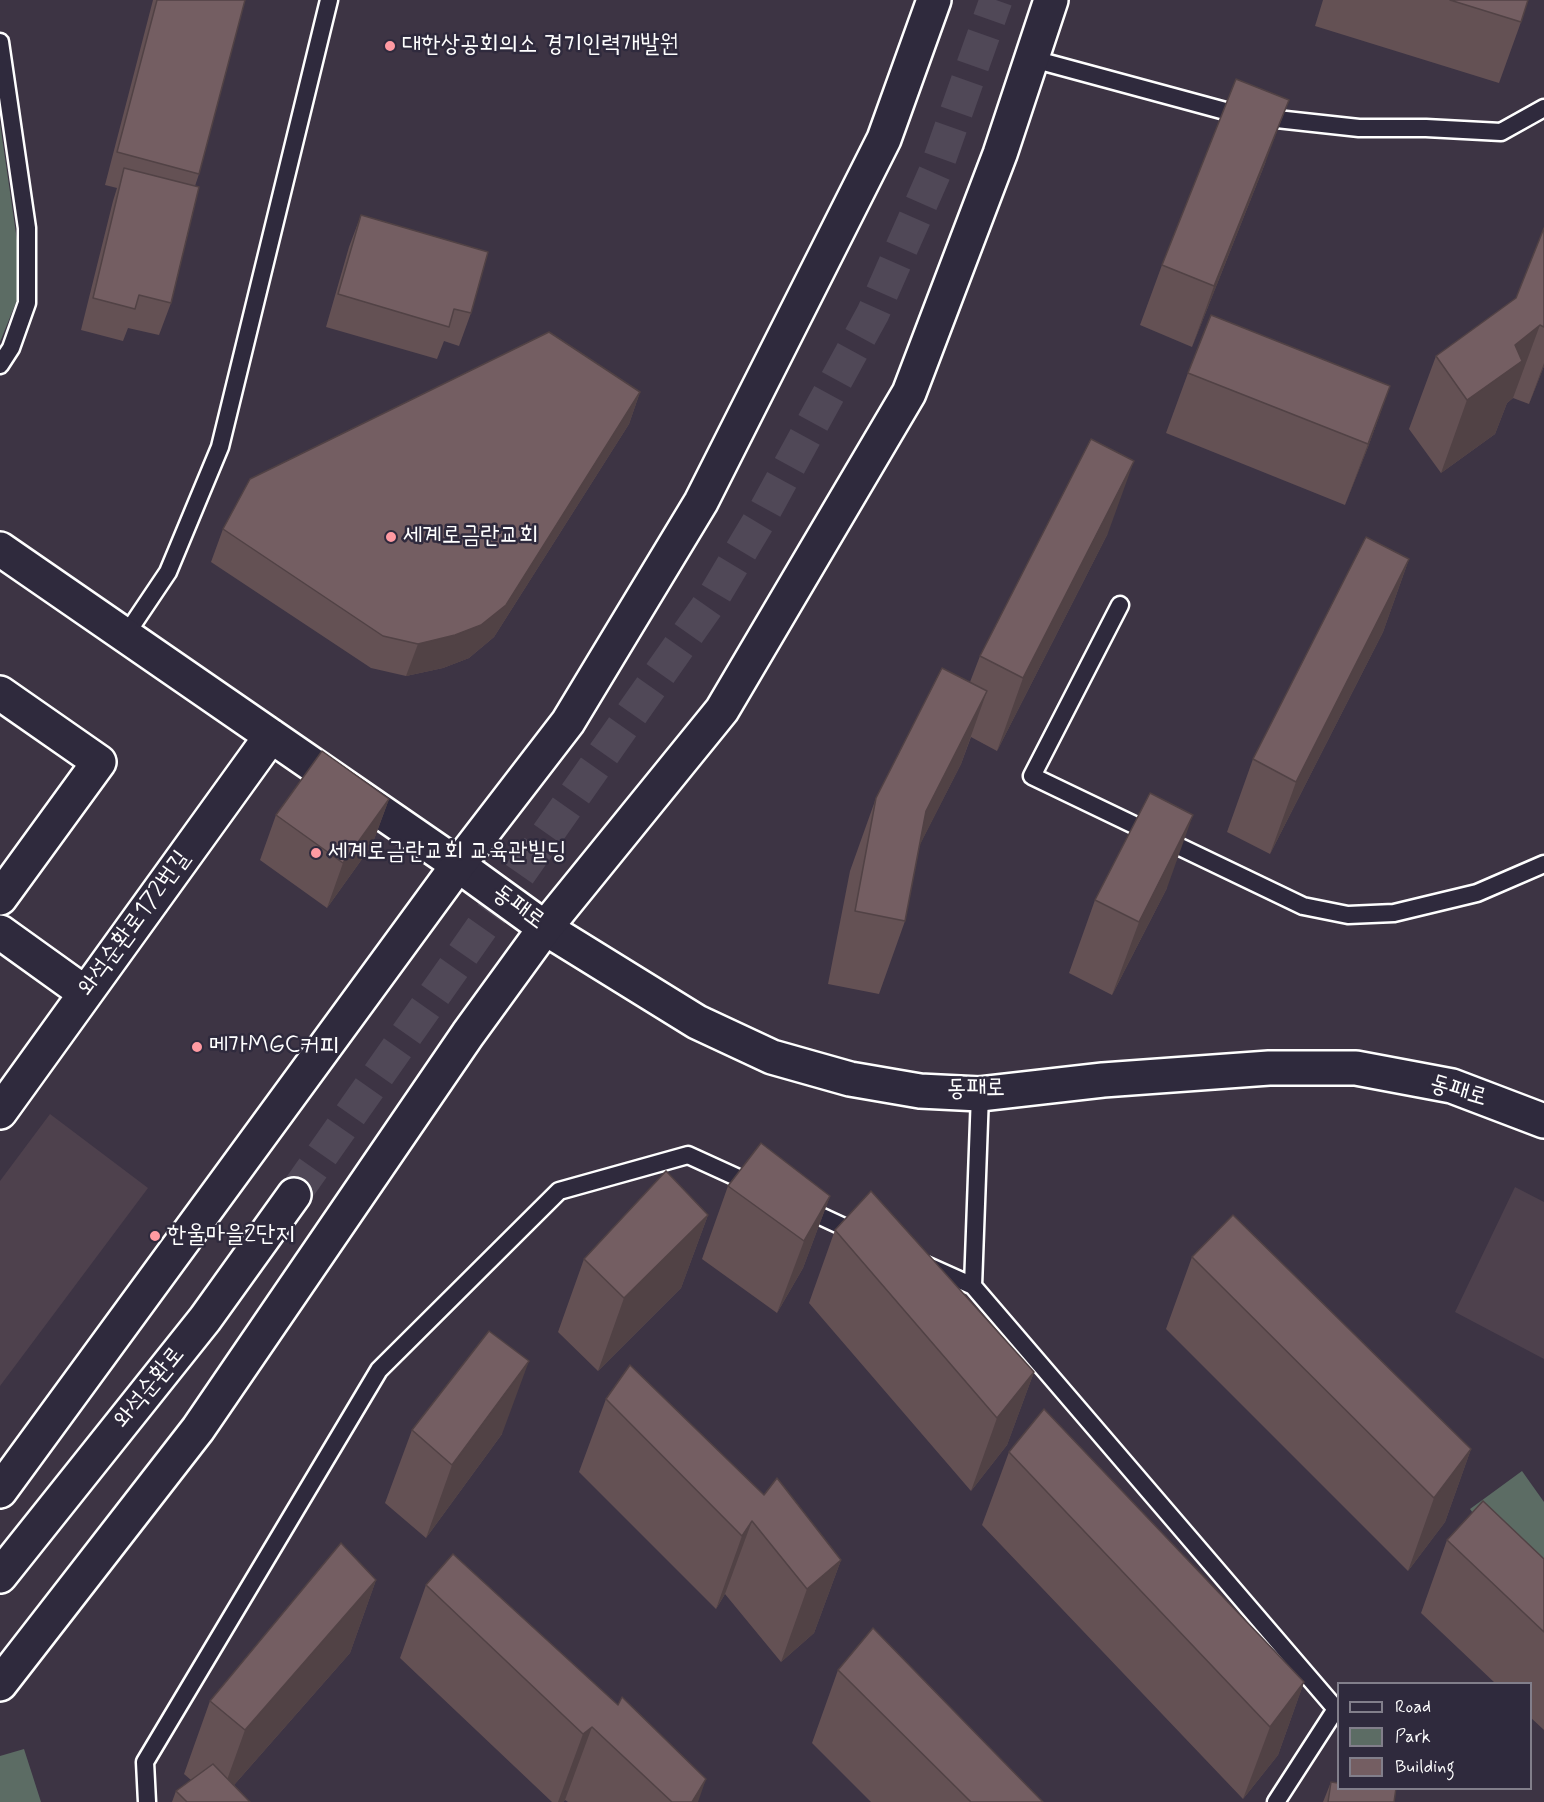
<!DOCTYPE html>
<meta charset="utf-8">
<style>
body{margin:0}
#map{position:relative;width:1544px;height:1802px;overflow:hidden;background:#3d3444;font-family:Mynerve,sans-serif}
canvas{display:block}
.legend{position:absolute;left:1337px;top:1682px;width:195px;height:108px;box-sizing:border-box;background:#2f2a3d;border:2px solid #827f8b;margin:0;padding:8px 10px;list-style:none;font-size:18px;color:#fff}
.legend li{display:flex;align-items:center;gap:12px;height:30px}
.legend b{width:30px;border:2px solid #827f8b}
</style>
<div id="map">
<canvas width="1544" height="1802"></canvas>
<ul class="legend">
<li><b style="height:8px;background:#2f2a3d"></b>Road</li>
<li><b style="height:16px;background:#5c6c64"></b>Park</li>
<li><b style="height:16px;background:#745e62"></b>Building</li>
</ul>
</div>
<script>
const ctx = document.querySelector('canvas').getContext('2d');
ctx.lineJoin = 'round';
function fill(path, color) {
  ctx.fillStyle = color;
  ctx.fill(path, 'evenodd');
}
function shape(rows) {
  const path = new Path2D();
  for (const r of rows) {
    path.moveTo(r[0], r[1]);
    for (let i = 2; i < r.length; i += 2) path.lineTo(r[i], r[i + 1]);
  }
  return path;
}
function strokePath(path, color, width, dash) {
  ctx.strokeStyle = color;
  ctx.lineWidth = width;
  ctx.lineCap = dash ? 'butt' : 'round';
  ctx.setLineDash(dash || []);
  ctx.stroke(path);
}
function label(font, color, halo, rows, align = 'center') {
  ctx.font = font + ' Mynerve,"Poor Story",sans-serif';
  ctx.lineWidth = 5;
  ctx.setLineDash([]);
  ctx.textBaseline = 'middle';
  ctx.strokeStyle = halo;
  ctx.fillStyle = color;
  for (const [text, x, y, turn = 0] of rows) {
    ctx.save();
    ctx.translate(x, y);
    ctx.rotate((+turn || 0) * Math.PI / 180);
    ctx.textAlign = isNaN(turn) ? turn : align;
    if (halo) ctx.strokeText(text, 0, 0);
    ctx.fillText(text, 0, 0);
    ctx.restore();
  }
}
const built = shape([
 [50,1114,148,1188,0,1386,0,1181],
 [1515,1187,1544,1202,1544,1359,1455,1312]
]);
const green = shape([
 [0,123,19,254,17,300,0,342],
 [1522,1471,1544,1502,1544,1610,1470,1509],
 [24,1749,41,1802,0,1802,0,1756]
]);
const tertiaryTunnel = shape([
 [294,1195,713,598,763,514,873,313,935,172,996,0]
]);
const service = shape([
 [0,42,27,228,27,303,11,348,0,365],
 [1033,59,1240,115,1359,128,1426,128,1501,132,1544,108],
 [1120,605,1032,776,1303,906,1348,915,1394,913,1477,893,1544,864],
 [125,636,168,572,220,447,329,0],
 [980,1094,973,1286,1336,1709,1276,1802],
 [803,1208,859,1234],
 [926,1265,973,1286],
 [147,1802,145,1762,379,1370,559,1191,688,1155,756,1186]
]);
const minor = shape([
 [0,549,458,865,545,928,697,1022,772,1057,850,1079,920,1091,980,1094,1103,1080,1269,1068,1356,1068,1452,1086,1544,1121],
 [0,693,99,762,0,898],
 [0,932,85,993],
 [0,1112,271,736]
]);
const tertiary = shape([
 [0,1491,458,865,568,722,701,502,884,139,934,0],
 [0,1576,205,1319,294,1195],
 [0,1684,198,1429,468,1034,545,928,722,710,909,393,1000,154,1051,0]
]);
const wall = shape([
 [153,0,245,0,199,174,195,186,171,303,159,335,128,328,123,341,81,330,113,201,117,188,105,185],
 [1323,0,1528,0,1521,22,1499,83,1315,26],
 [1266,161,1192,347,1140,325,1162,265],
 [361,215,471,313,459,346,444,341,437,359,326,327,349,247],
 [1544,228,1544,366,1529,404,1513,398,1507,403,1495,434,1441,473,1409,429,1436,356,1516,298],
 [1188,373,1390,386,1368,447,1345,505,1166,433],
 [640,392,629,424,494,637,469,658,443,668,406,676,371,668,211,562,223,529],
 [1108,533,997,751,971,737,961,764,920,844,905,921,879,994,828,984,850,871,876,798,970,682,980,656],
 [1409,559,1383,632,1270,854,1227,832,1253,759],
 [389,799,372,845,327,908,260,860,276,815],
 [1167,888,1112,995,1069,973,1095,900],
 [728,1186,830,1196,803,1268,777,1313,702,1259],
 [708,1215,681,1288,598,1371,558,1332,584,1259],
 [835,1230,1034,1372,1007,1445,971,1491,809,1303],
 [1192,1257,1471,1449,1445,1522,1408,1571,1166,1329],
 [606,1399,764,1495,841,1560,814,1633,781,1662,725,1594,716,1609,579,1472],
 [412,1430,502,1434,426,1538,385,1503],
 [1009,1452,1304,1682,1278,1755,1243,1799,982,1525],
 [1447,1540,1544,1559,1544,1730,1530,1717,1530,1683,1495,1683,1421,1613],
 [376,1580,350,1653,234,1785,250,1802,172,1802,176,1791,191,1780,184,1774,210,1701],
 [426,1585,698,1802,568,1802,565,1800,563,1802,552,1802,400,1658],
 [838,1670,1043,1802,871,1802,812,1743],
 [1331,1782,1394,1802,1323,1802]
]);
const shadedWall = shape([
 [1289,100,1266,161,1192,347,1214,286],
 [1540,325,1513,398,1507,403,1495,434,1441,473,1467,400,1515,345],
 [1544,363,1544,366,1529,404],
 [1390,386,1368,447,1345,505,1368,444],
 [640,392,629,424,494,637,469,658,443,668,406,676,418,644],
 [1134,461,1108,533,997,751,1023,678],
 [1409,559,1383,632,1270,854,1296,782],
 [987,691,961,764,900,884,926,811],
 [389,799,372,845,327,908,343,863],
 [1193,815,1167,888,1112,995,1139,922],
 [830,1196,803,1268,777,1313,804,1241],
 [708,1215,681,1288,598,1371,624,1298],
 [529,1361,502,1434,426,1538,452,1465],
 [1034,1372,1007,1445,971,1491,997,1418],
 [1471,1449,1445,1522,1408,1571,1434,1498],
 [752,1521,725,1594,716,1609,742,1536],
 [841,1560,814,1633,781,1662,807,1589],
 [376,1580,350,1653,219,1802,245,1730],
 [1304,1682,1278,1755,1243,1799,1270,1727],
 [592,1727,565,1800,563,1802,558,1802,583,1734],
 [706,1779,698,1802,692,1802]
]);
const building = shape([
 [157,0,245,0,199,174,117,152,157,0],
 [1450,0,1528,0,1521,22,1450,0],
 [1236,79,1289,100,1214,286,1162,265,1236,79],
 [124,168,199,187,171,303,139,295,135,309,93,298,124,168],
 [361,215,488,252,471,313,454,309,449,327,338,294,361,215],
 [1544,228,1544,327,1540,325,1515,345,1522,361,1467,400,1436,356,1516,298,1544,228],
 [1211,315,1390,386,1368,444,1188,373,1211,315],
 [549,332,640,392,506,605,481,625,455,635,418,644,383,636,223,529,250,479,549,332],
 [1091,439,1134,461,1023,678,980,656,1091,439],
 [1366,537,1409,559,1296,782,1253,759,1366,537],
 [942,668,987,691,926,811,905,921,855,911,876,798,942,668],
 [322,751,389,799,343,863,276,815,322,751],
 [1150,793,1193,815,1139,922,1095,900,1150,793],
 [761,1143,830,1196,804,1241,728,1186,761,1143],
 [666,1171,708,1215,624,1298,584,1259,666,1171],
 [871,1191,1034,1372,997,1418,835,1230,871,1191],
 [1233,1215,1471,1449,1434,1498,1192,1257,1233,1215],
 [489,1331,529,1361,452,1465,412,1430,489,1331],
 [630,1365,764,1495,777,1478,841,1560,807,1589,752,1521,742,1536,606,1399,630,1365],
 [1044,1409,1304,1682,1270,1727,1009,1452,1044,1409],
 [1483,1501,1544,1559,1544,1632,1447,1540,1483,1501],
 [341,1543,376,1580,245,1730,210,1701,341,1543],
 [453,1554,618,1705,622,1697,706,1779,692,1802,672,1802,592,1727,583,1734,426,1585,453,1554],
 [873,1628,994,1752,1043,1802,971,1802,838,1670,873,1628],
 [213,1764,250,1802,187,1802,176,1791,213,1764],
 [1331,1782,1338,1783,1338,1788,1396,1788,1394,1802,1328,1802,1331,1782]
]);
const markers = [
 [390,46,6,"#ff9aa2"],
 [391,537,6,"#ff9aa2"],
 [316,853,6,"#ff9aa2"],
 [197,1047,6,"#ff9aa2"],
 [155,1236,6,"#ff9aa2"]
];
const poiNames = [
 ["대한상공회의소 경기인력개발원",402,46],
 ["세계로금란교회",403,537],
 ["세계로금란교회 교육관빌딩",328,853],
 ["메가MGC커피",209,1047],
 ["한울마을2단지",167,1236]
];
const streetNames = [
 ["동패로",518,908,36],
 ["와석순환로172번길",135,924,-54],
 ["동패로",976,1090,-1],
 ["동패로",1458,1092,16],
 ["와석순환로",150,1388,-51]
];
fill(built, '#4e414d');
fill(green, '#5c6c64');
strokePath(tertiaryTunnel, '#504857', 33, [33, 16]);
strokePath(service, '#fff', 21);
strokePath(minor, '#fff', 38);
strokePath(tertiary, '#fff', 38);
strokePath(service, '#2f2a3d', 16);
strokePath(minor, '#2f2a3d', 33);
strokePath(tertiary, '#2f2a3d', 33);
fill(wall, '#645154');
fill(shadedWall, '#514245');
fill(building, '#745e62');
strokePath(building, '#514245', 1.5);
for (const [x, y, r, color] of markers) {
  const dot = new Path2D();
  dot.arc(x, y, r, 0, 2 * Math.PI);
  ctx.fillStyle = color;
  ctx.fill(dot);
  strokePath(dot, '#2f2a3d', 2);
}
label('24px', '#fff', '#2f2a3d', poiNames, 'left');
label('24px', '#fff', '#2f2a3d', streetNames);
</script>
